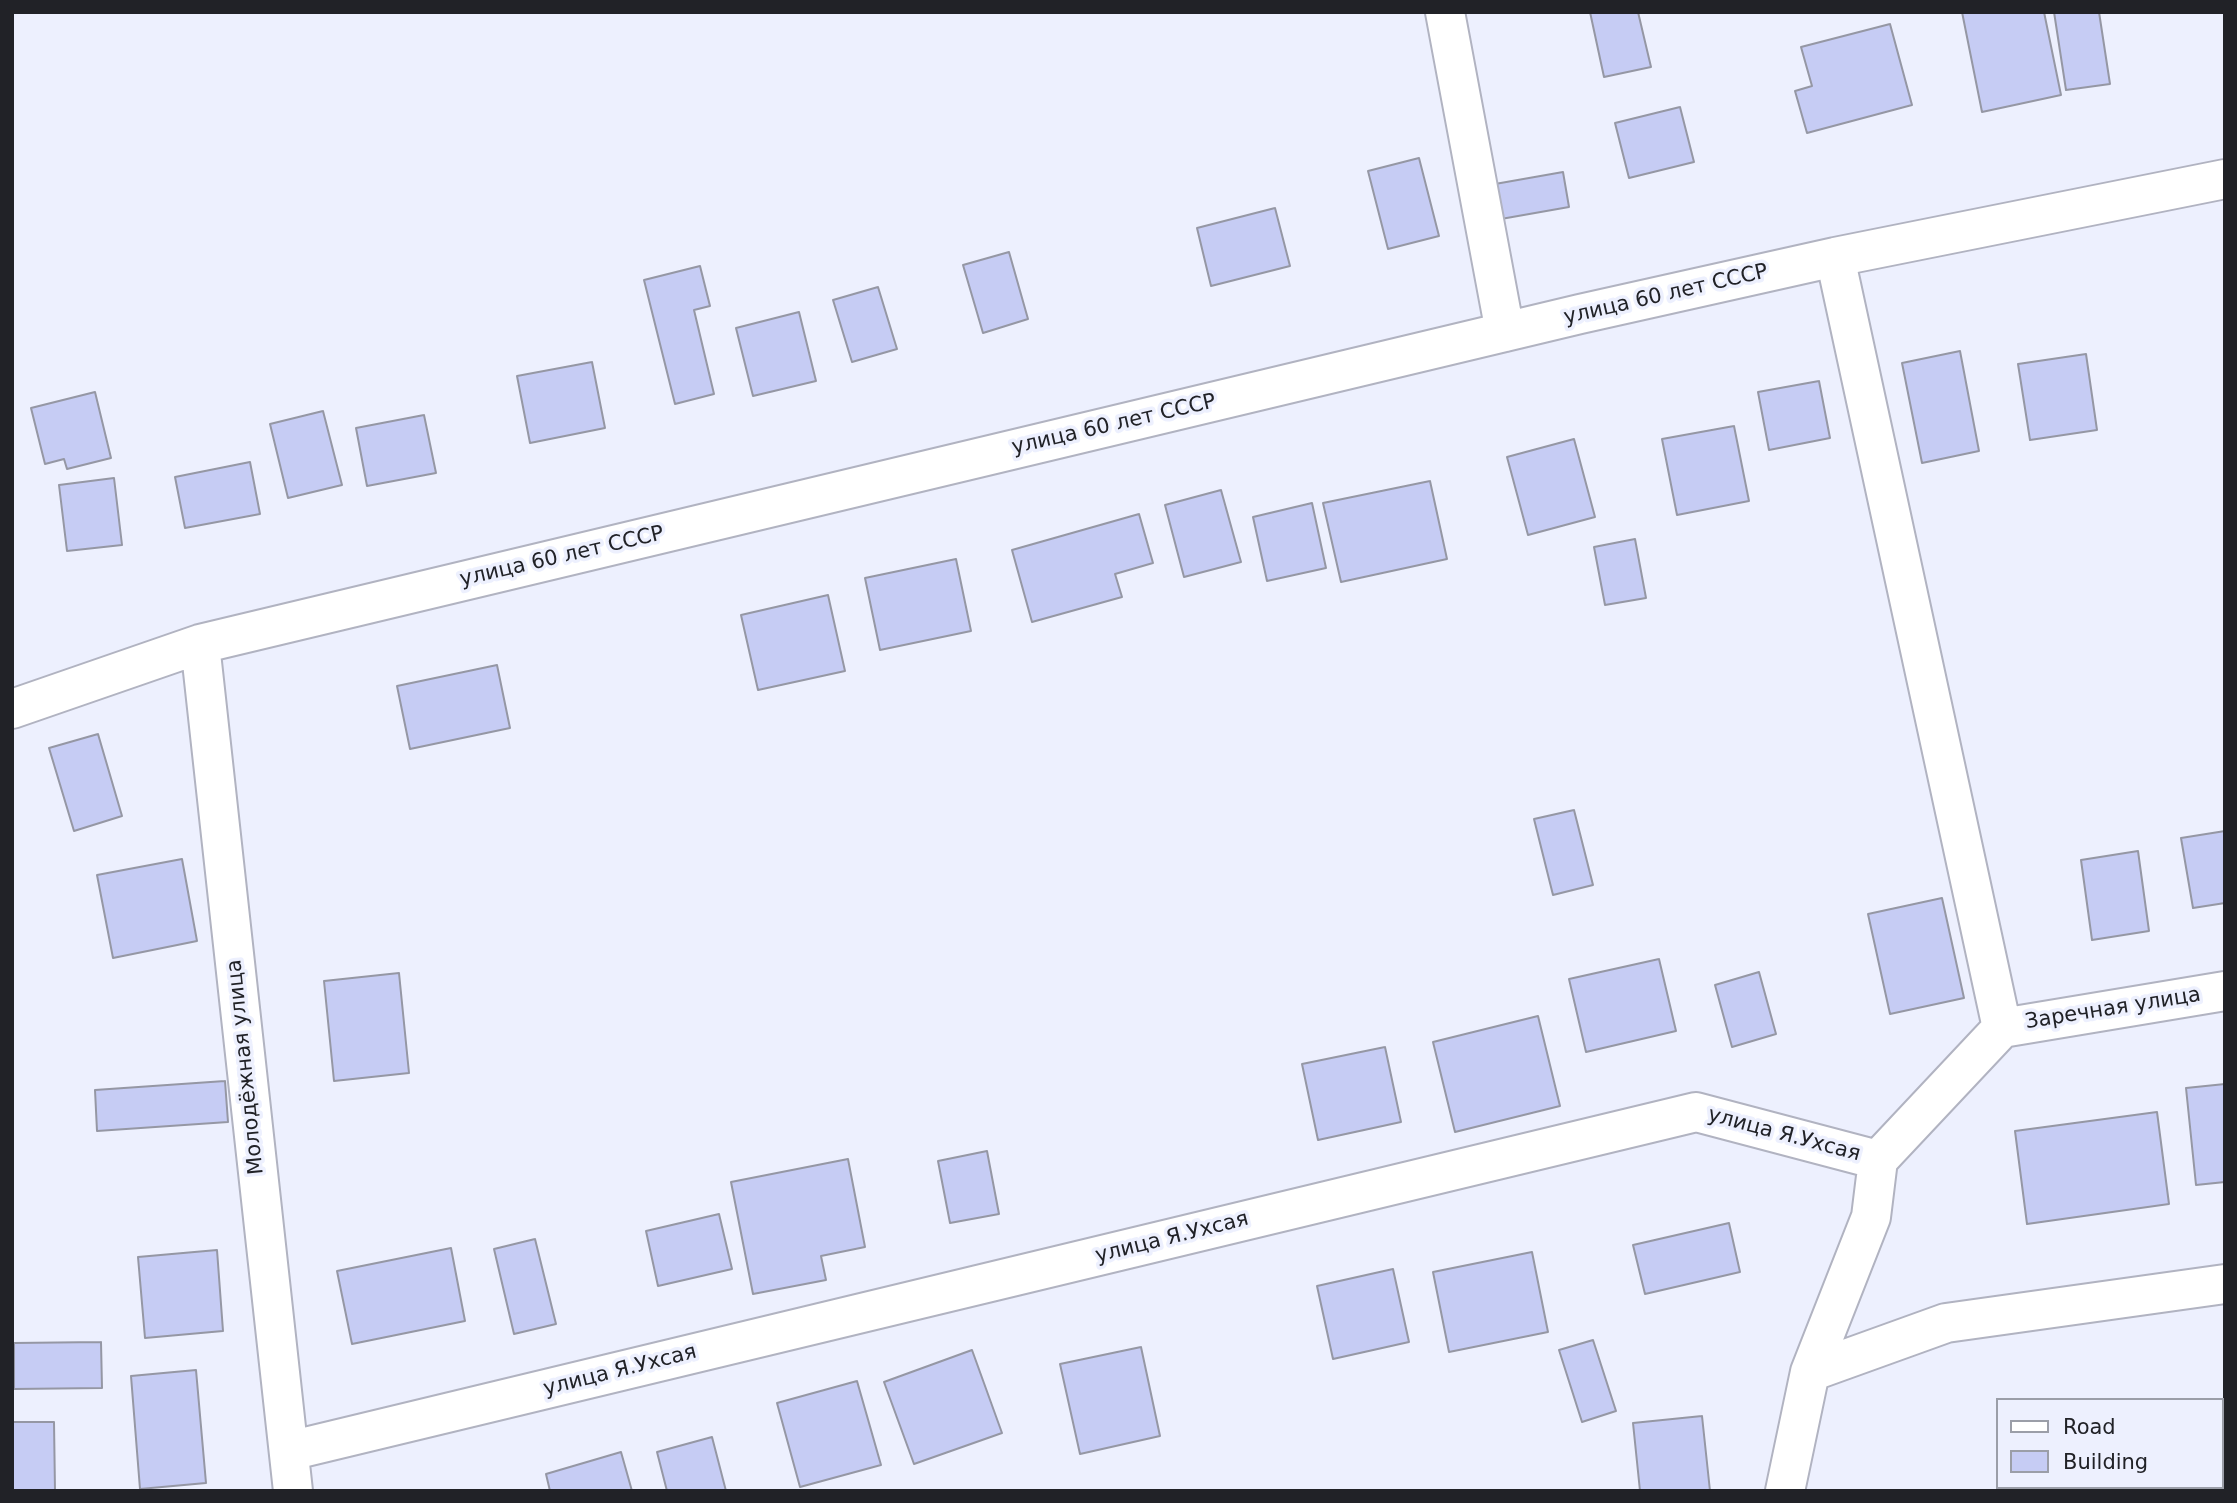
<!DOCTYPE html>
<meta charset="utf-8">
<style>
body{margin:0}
#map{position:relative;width:2237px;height:1503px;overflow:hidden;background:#edf0fe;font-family:"DejaVu Sans",sans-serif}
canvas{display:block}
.frame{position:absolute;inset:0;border:14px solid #212227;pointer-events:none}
.legend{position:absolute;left:1996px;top:1398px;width:228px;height:91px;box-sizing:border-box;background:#edf0fe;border:2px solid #9b9ea8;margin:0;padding:9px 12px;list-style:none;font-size:21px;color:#212227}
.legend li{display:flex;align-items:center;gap:14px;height:35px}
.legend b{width:35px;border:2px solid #9b9ea8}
</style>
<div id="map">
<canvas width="2237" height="1503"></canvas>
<div class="frame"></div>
<ul class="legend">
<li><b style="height:9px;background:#fff"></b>Road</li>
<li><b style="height:19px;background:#c6ccf4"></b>Building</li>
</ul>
</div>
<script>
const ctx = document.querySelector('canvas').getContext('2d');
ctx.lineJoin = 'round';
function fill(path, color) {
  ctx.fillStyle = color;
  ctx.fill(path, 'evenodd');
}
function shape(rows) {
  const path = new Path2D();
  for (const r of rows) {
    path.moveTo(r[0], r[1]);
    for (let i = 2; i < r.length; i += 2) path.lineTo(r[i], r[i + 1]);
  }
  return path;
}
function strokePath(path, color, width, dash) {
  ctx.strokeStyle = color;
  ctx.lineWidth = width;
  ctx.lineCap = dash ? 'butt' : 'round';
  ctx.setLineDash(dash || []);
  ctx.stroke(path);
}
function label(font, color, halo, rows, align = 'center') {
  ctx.font = font + ' "DejaVu Sans",sans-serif';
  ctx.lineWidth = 7;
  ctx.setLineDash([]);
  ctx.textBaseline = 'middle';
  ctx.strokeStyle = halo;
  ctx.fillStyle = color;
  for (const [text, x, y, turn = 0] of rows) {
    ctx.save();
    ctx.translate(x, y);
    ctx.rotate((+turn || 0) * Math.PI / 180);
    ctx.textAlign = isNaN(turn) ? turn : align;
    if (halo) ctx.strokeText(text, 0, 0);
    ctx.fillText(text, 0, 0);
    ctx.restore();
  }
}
const building = shape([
 [1590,12,1638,12,1651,67,1604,77,1590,12],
 [1962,12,2044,12,2061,95,1982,112,1962,12],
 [2054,12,2099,12,2110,84,2066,90,2054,12],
 [1890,24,1912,105,1807,133,1795,91,1812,86,1801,47,1890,24],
 [1680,107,1694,162,1629,178,1615,123,1680,107],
 [1419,158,1439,236,1388,249,1368,171,1419,158],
 [1563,172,1569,207,1501,219,1495,184,1563,172],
 [1275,208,1290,266,1211,286,1197,228,1275,208],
 [1009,252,1028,319,983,333,963,265,1009,252],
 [700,266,710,306,694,310,714,394,675,404,644,280,700,266],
 [878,287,897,349,852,362,833,300,878,287],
 [799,312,816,381,753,396,736,328,799,312],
 [1960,351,1979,451,1922,463,1902,363,1960,351],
 [2086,354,2097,430,2030,440,2018,364,2086,354],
 [592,362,605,428,530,443,517,376,592,362],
 [1819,381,1830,438,1769,450,1758,392,1819,381],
 [95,392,111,458,67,469,64,459,45,464,31,408,95,392],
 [323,411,342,485,288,498,270,424,323,411],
 [424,415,436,473,367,486,356,428,424,415],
 [1734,426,1749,501,1677,515,1662,439,1734,426],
 [1574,439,1595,517,1528,535,1507,457,1574,439],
 [250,462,260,514,185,528,175,477,250,462],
 [114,478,122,545,67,551,59,485,114,478],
 [1430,481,1447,559,1341,582,1323,503,1430,481],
 [1221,490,1241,562,1184,577,1165,505,1221,490],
 [1312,503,1326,568,1267,581,1253,517,1312,503],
 [1139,514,1153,563,1115,574,1122,597,1032,622,1012,550,1139,514],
 [1635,539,1646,598,1605,605,1594,547,1635,539],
 [956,559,971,631,880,650,865,578,956,559],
 [828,595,845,671,758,690,741,615,828,595],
 [497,665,510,728,410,749,397,686,497,665],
 [98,734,122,816,74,831,49,748,98,734],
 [1574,810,1593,885,1553,895,1534,819,1574,810],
 [2225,831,2225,903,2193,908,2181,838,2225,831],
 [2138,851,2149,931,2092,940,2081,860,2138,851],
 [182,859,197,941,113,958,97,875,182,859],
 [1942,898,1964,998,1890,1014,1868,914,1942,898],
 [1659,959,1676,1031,1586,1052,1569,979,1659,959],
 [1759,972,1776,1034,1732,1047,1715,985,1759,972],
 [399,973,409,1073,334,1081,324,981,399,973],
 [1538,1016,1560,1106,1455,1132,1433,1042,1538,1016],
 [1385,1047,1401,1122,1318,1140,1302,1064,1385,1047],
 [225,1081,228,1122,97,1131,95,1090,225,1081],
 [2225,1084,2225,1182,2196,1185,2186,1088,2225,1084],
 [2157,1112,2169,1204,2027,1224,2015,1131,2157,1112],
 [987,1151,999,1214,950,1223,938,1161,987,1151],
 [848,1159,865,1247,821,1256,826,1280,753,1294,731,1182,848,1159],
 [719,1214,732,1269,658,1286,646,1231,719,1214],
 [1729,1223,1740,1272,1645,1294,1633,1245,1729,1223],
 [535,1239,556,1324,514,1334,494,1249,535,1239],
 [451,1248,465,1321,352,1344,337,1271,451,1248],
 [217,1250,223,1331,145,1338,138,1257,217,1250],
 [1532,1252,1548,1332,1449,1352,1433,1272,1532,1252],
 [1393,1269,1409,1342,1333,1359,1317,1286,1393,1269],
 [1593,1340,1616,1411,1582,1422,1559,1350,1593,1340],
 [101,1342,102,1388,14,1389,14,1343,101,1342],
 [1141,1347,1160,1436,1080,1454,1060,1364,1141,1347],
 [972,1350,1002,1433,914,1464,884,1382,972,1350],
 [196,1370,206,1483,140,1489,131,1376,196,1370],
 [857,1381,881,1465,800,1487,777,1403,857,1381],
 [1702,1416,1710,1491,1640,1491,1633,1423,1702,1416],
 [12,1422,54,1422,55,1491,12,1491,12,1422],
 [712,1437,726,1491,667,1491,657,1452,712,1437],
 [621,1452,632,1491,550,1491,546,1474,621,1452]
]);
const minor = shape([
 [1445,12,1505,332],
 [1835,257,2002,1028],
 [200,644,293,1491],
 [12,709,200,644,1580,314,1835,257,2225,179],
 [2002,1028,2225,991],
 [1810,1372,1946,1323,2225,1284],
 [289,1451,1696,1112,1878,1160,2002,1028],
 [1785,1491,1810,1372,1871,1217,1878,1160]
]);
const streetNames = [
 ["улица 60 лет СССР",1666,295,-13],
 ["улица 60 лет СССР",1114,425,-13],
 ["улица 60 лет СССР",562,557,-13],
 ["Заречная улица",2113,1009,-9],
 ["Молодёжная улица",246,1067,-96],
 ["улица Я.Ухсая",1784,1135,15],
 ["улица Я.Ухсая",1172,1238,-14],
 ["улица Я.Ухсая",620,1371,-14]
];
fill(building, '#c6ccf4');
strokePath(building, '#9597a4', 2);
strokePath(minor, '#b1b3c1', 42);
strokePath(minor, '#fff', 38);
label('21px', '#212227', '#edf0fe', streetNames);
</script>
